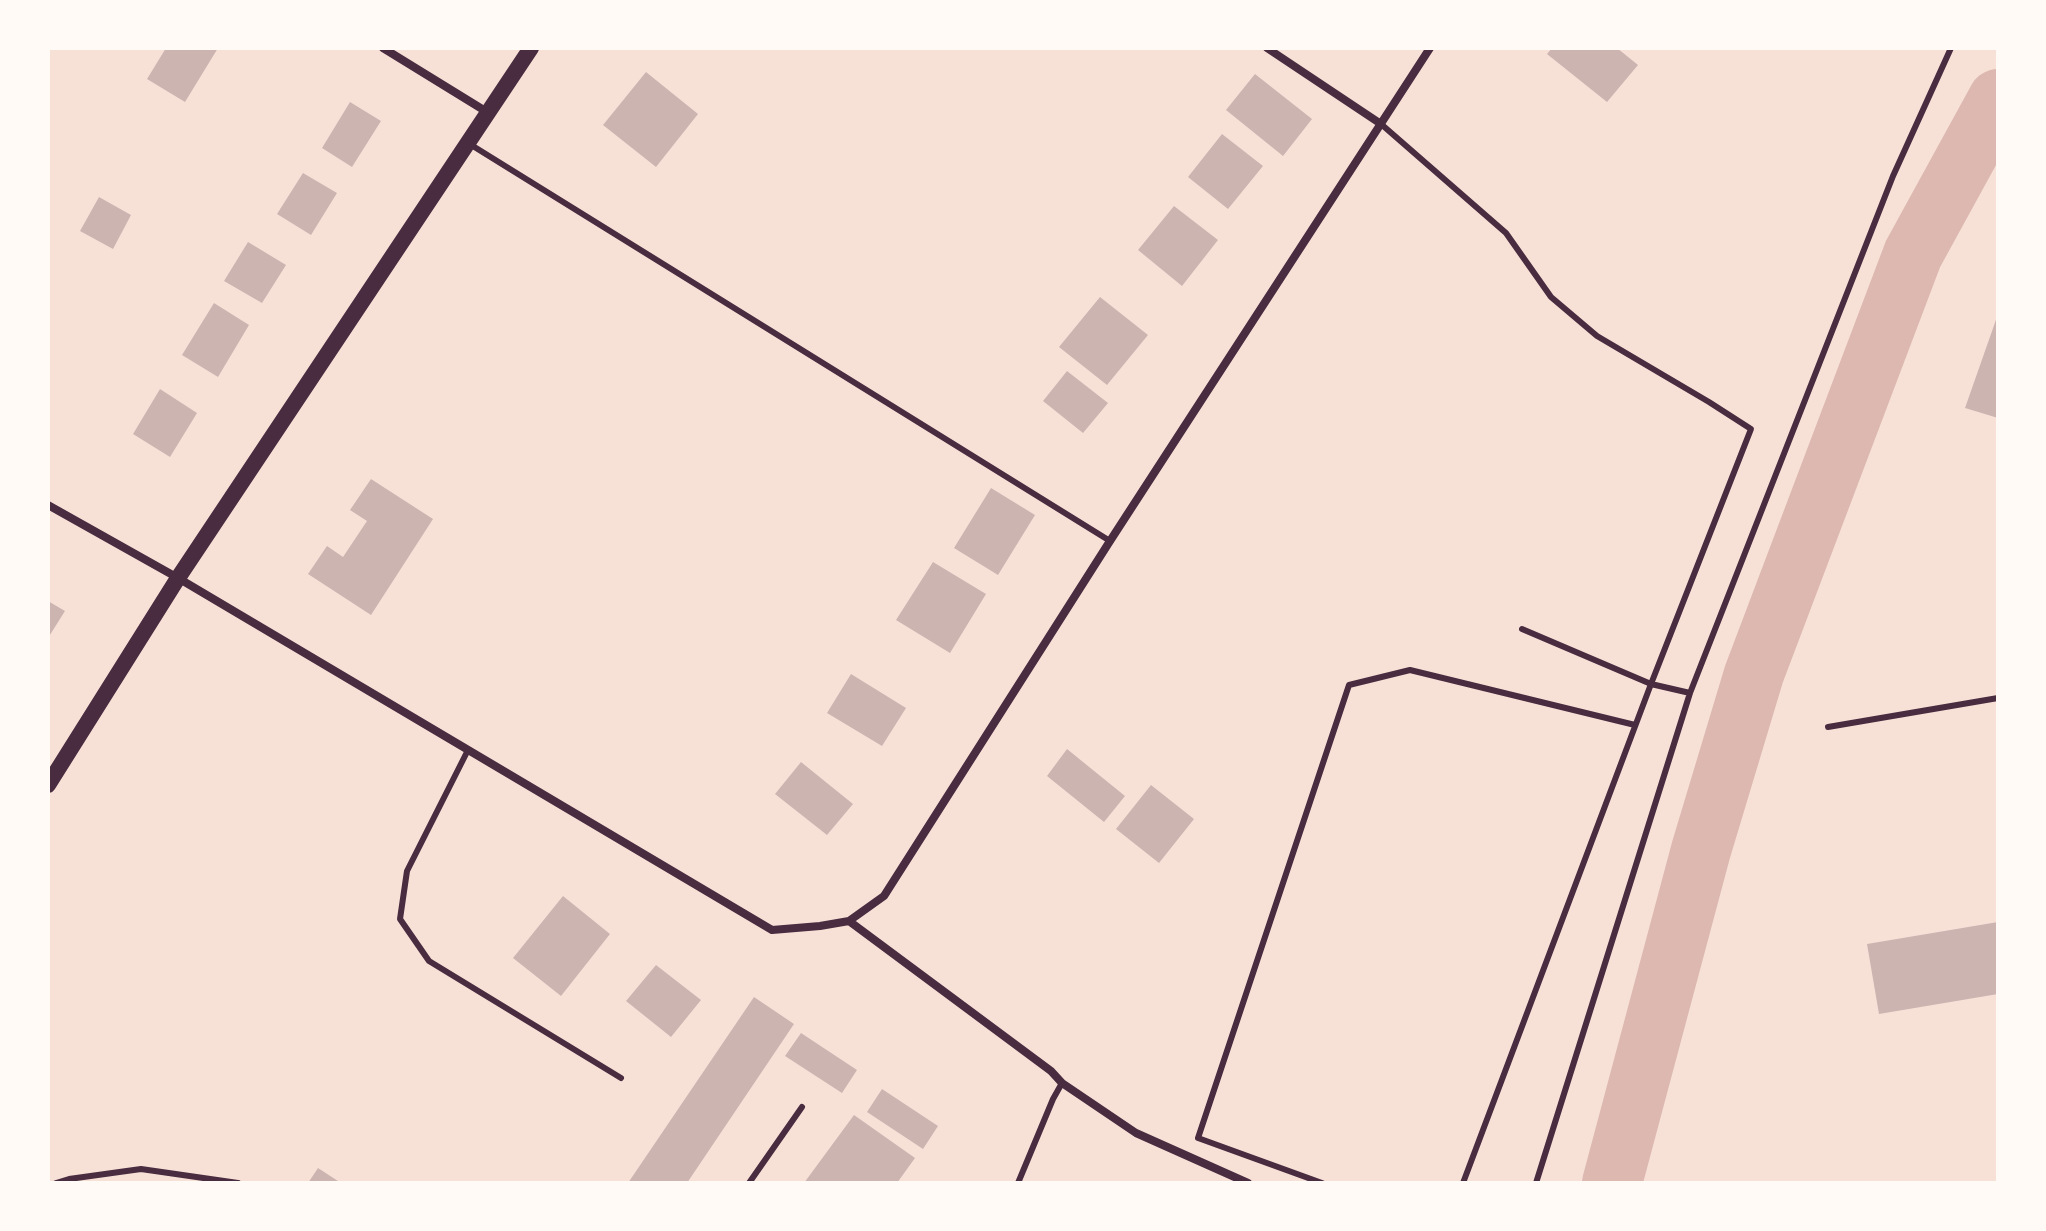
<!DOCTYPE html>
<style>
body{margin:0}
#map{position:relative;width:2046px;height:1231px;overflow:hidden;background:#f7e1d7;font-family:Rubik,sans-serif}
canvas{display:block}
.frame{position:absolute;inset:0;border:50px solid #fffaf5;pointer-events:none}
</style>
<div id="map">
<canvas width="2046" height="1231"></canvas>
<div class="frame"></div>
</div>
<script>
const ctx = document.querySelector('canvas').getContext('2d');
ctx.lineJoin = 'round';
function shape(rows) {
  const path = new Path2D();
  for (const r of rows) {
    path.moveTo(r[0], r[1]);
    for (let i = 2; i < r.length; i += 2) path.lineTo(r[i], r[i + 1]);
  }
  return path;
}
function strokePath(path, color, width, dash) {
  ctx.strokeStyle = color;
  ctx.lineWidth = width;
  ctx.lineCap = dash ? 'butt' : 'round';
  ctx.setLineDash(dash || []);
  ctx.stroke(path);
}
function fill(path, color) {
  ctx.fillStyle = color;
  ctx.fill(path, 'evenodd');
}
const river = shape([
 [1612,1183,1701,850,1754,674,1913,254,1998,99]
]);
const building = shape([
 [166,48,218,48,185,102,147,79],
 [1552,48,1617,48,1638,65,1607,102,1547,54],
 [646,72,698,114,656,167,603,125],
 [1255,74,1312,119,1283,156,1226,110],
 [350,102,381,121,352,167,322,148],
 [1222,134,1263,166,1228,209,1188,177],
 [303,173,337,193,311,235,277,214],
 [99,197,131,215,113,249,80,231],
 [1174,206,1218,240,1182,286,1138,250],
 [248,242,286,265,262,303,224,281],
 [1100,297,1148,335,1107,385,1059,347],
 [214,303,249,325,218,377,182,355],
 [1998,314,1998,418,1965,408],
 [1067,371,1108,403,1083,433,1043,401],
 [160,389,197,413,170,457,133,434],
 [371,479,433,519,371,615,308,574,327,546,343,557,367,521,350,510],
 [991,488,1035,515,998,575,954,548],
 [933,562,986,594,950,653,896,620],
 [48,601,65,611,48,638],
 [851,674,906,708,882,746,827,713],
 [1067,749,1125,796,1104,822,1047,776],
 [801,762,853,804,827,835,775,794],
 [1151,785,1194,819,1159,863,1116,829],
 [563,896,610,934,561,996,513,958],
 [1998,922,1998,994,1879,1014,1867,944],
 [656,965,701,1000,671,1037,626,1001],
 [754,997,794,1024,687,1183,628,1183],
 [801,1033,857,1070,842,1093,785,1056],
 [882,1089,938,1126,923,1149,867,1112],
 [854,1115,915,1158,897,1183,804,1183],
 [318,1168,341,1183,308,1183]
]);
const service = shape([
 [1381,124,1506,233,1551,297,1597,336,1709,402,1751,429,1651,684,1463,1183],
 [468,143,1110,541],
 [1522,629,1651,684,1690,693],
 [1828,727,1998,698],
 [468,750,407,871,400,919,429,961,621,1078],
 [56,1183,69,1179,141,1169,238,1183],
 [749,1183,802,1107],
 [1018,1183,1053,1099,1062,1083],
 [1322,1183,1198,1138,1349,685,1410,670,1635,725],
 [1536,1183,1690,693,1893,176,1951,48]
]);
const minor = shape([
 [383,48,487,112],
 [1267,48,1381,124],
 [48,505,178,578,772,930,820,926,849,921,884,896,1110,541,1430,48],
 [849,921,1051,1071,1062,1083,1136,1133,1248,1183]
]);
const secondary = shape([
 [48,785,178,578,531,48]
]);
strokePath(river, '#dcb8b0', 60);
fill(building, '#ccb4b1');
strokePath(service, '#4a2c40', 6);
strokePath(minor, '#4a2c40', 8);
strokePath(secondary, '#4a2c40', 16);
</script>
